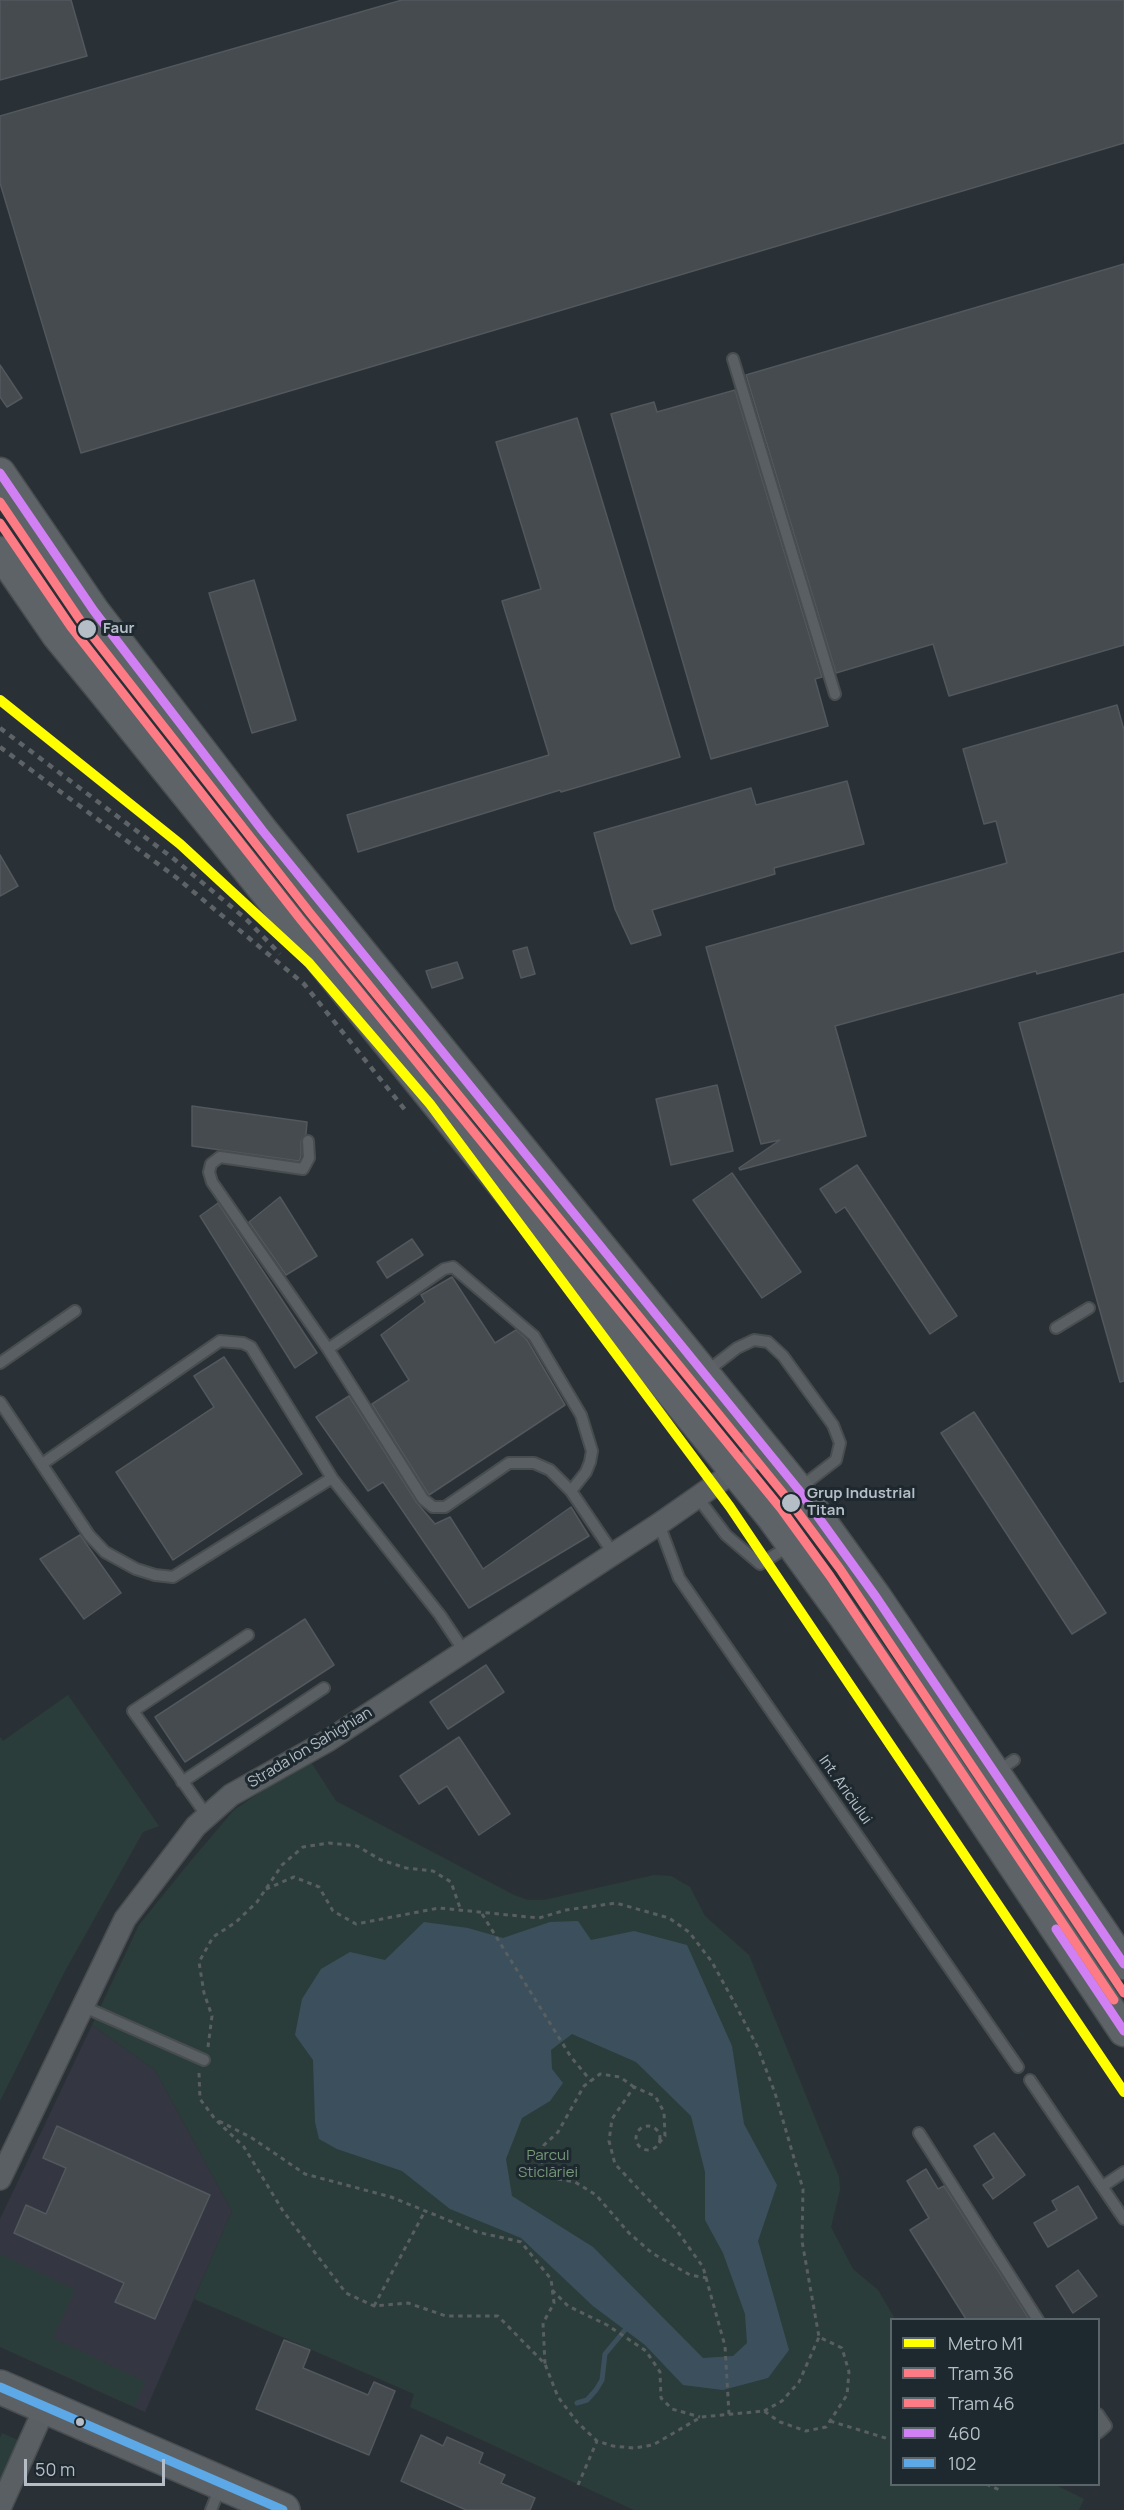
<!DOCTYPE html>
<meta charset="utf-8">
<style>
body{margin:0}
#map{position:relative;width:1124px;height:2510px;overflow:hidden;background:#2a3136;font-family:Manrope,sans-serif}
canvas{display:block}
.legend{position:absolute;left:890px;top:2318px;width:210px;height:168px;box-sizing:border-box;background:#1e282f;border:2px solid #5a646b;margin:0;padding:8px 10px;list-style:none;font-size:18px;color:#b5bec6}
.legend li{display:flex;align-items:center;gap:12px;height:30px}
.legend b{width:30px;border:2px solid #5a646b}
.scale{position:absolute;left:24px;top:2459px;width:141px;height:27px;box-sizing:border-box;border:3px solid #b5bec6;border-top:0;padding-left:8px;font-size:18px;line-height:21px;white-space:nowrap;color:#b5bec6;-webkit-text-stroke:4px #1e282f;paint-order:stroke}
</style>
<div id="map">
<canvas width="1124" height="2510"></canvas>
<ul class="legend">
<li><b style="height:8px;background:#ff0"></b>Metro M1</li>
<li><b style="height:8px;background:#fc7b84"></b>Tram 36</li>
<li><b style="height:8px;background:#fc7b84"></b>Tram 46</li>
<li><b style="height:8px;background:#d080f3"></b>460</li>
<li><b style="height:8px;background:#5da8e6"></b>102</li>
</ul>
<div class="scale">50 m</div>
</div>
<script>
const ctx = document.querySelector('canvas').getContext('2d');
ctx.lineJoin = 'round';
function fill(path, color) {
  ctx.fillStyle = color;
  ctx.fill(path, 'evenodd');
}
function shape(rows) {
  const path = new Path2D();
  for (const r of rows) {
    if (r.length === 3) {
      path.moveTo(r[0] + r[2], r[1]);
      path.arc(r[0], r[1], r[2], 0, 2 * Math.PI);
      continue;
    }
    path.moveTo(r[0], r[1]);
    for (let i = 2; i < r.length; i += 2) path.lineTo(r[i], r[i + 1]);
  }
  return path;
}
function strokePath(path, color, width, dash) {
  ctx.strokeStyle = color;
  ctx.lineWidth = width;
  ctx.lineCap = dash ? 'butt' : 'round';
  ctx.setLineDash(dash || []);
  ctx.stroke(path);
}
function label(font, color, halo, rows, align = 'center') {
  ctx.font = font + ' Manrope,sans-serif';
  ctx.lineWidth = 6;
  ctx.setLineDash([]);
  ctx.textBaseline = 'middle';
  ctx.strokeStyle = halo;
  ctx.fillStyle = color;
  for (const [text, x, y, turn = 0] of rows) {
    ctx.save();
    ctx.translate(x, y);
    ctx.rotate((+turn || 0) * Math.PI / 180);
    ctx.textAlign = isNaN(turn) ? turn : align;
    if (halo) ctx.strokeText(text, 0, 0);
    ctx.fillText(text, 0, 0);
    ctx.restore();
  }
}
const medical = shape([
 [92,2025,155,2070,232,2211,145,2412,0,2347,0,2219]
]);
const green = shape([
 [68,1695,159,1826,143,1832,65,1971,0,2101,0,1737,3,1741],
 [309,1759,336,1801,514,1895,528,1900,544,1900,654,1875,671,1876,690,1887,705,1916,749,1955,839,2177,840,2190,831,2227,853,2269,878,2290,895,2319,892,2320,892,2484,1056,2485,1084,2499,1079,2510,634,2510,410,2407,414,2394,194,2299,232,2211,155,2070,92,2025,139,1925,189,1863,234,1810],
 [0,2254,75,2290,53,2338,145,2382,134,2407,0,2347],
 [2,2433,20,2441,0,2490,0,2438]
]);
const water = shape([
 [578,1921,591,1940,634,1931,687,1945,732,2046,744,2124,777,2185,758,2241,789,2350,768,2378,723,2390,683,2385,645,2345,593,2306,521,2238,450,2209,402,2171,337,2149,319,2139,315,2122,313,2060,295,2035,302,1999,321,1969,350,1952,385,1960,424,1922,468,1928,503,1938,550,1922],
 [572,2034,636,2062,691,2116,705,2172,705,2220,723,2253,745,2314,747,2343,733,2356,703,2358,593,2247,512,2196,506,2159,522,2118,550,2101,563,2083,552,2069,551,2050]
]);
const stream = shape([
 [577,2403,587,2400,596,2390,602,2380,605,2354,625,2330]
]);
const building = shape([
 [0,0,71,0,87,56,0,80,0,0],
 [402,0,1124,0,1124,143,81,453,0,183,0,116,402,0],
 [1124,264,1124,645,949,696,933,644,836,673,746,375,1124,264],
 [0,365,22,398,7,407,0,397,0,365],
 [735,390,822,677,815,679,828,726,711,759,611,414,654,402,657,412,735,390],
 [577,418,680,757,561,792,560,790,358,852,347,815,549,755,502,601,541,589,496,442,577,418],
 [254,580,296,720,252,733,209,593,254,580],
 [1117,705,1124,730,1124,951,1037,974,1036,971,835,1026,866,1136,740,1170,739,1168,780,1140,761,1144,706,947,1007,863,996,821,984,824,963,749,1117,705],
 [847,781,864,844,774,868,775,874,652,910,661,935,631,944,615,909,594,833,751,788,756,805,847,781],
 [0,855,18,886,0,896,0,855],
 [527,947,535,974,521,978,513,951,527,947],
 [457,962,463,978,432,988,426,971,457,962],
 [1124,994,1124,1381,1120,1382,1019,1023,1124,994],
 [717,1085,733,1151,671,1165,656,1099,717,1085],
 [192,1106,307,1122,306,1134,301,1141,301,1156,299,1161,192,1146,192,1106],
 [857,1165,957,1316,930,1334,845,1207,836,1213,820,1189,857,1165],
 [732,1173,801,1272,762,1298,693,1200,732,1173],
 [280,1197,317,1256,286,1275,249,1222,280,1197],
 [218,1203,317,1353,295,1368,200,1216,218,1203],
 [412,1239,423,1255,387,1278,377,1262,412,1239],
 [452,1277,495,1343,516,1330,527,1340,565,1405,429,1495,372,1404,409,1380,381,1335,425,1302,421,1295,452,1277],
 [224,1357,302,1474,173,1560,116,1472,214,1407,194,1376,224,1357],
 [349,1396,417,1503,435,1524,450,1517,483,1569,571,1507,589,1536,469,1608,383,1482,368,1491,316,1417,349,1396],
 [974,1412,1106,1613,1072,1634,941,1433,974,1412],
 [80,1535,121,1593,84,1619,40,1559,80,1535],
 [305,1619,334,1665,185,1762,155,1717,305,1619],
 [486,1665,504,1692,448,1729,430,1702,486,1665],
 [459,1737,510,1814,479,1835,447,1786,419,1804,400,1776,459,1737],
 [57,2126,210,2195,155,2319,115,2302,124,2283,14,2233,26,2205,46,2214,66,2168,43,2158,57,2126],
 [994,2133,1025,2175,993,2199,983,2185,994,2178,974,2146,994,2133],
 [926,2169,938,2189,944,2186,1029,2319,966,2319,910,2230,929,2218,907,2181,926,2169],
 [1078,2186,1097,2218,1048,2247,1034,2223,1057,2210,1052,2201,1078,2186],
 [1078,2270,1097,2296,1073,2313,1056,2286,1078,2270],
 [284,2340,310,2350,303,2368,368,2395,374,2382,395,2391,369,2455,256,2409,284,2340],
 [421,2435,443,2446,447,2437,483,2453,479,2463,505,2475,501,2483,535,2498,530,2510,466,2510,401,2481,421,2435]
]);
const path = shape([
 [482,1914,571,2057,591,2081],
 [208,2047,212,2016,204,1993,199,1962,213,1937,236,1922,257,1902,282,1865,303,1847,329,1843,357,1846,381,1860,406,1868,433,1871,451,1882,460,1908],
 [199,2073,200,2099,215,2119,244,2147,283,2211,346,2293,374,2306,408,2303,446,2316,498,2316,545,2364,558,2397,577,2422,597,2441,613,2446,634,2448,653,2445,701,2417,764,2411,780,2422,806,2431,826,2427,847,2395,849,2372,842,2348,819,2337,802,2241,803,2189,775,2093,757,2046,735,2004,712,1962,689,1932,669,1918,616,1903,566,1910,539,1918,439,1908,356,1924,333,1911,319,1887,294,1877,266,1889],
 [634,2087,620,2077,600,2074,584,2086,558,2132,544,2145,541,2160,547,2172,557,2179,575,2182,596,2195,629,2233,652,2253,690,2275,707,2278],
 [219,2121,252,2138,305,2174,391,2197,477,2232,521,2242,551,2279,554,2303,543,2323,545,2364],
 [648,2138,12],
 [659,2143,665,2136,664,2112,655,2096,634,2087,612,2119,609,2141,615,2164,675,2228,703,2267,725,2346,729,2414],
 [552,2290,568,2306,607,2325,646,2351,660,2372,661,2398,672,2409,700,2417],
 [374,2306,425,2211],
 [764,2411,782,2401,799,2382,819,2337],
 [830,2421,892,2440],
 [986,2484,1002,2491],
 [578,2485,597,2441]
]);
const service = shape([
 [733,359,835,694],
 [308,1141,309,1158,303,1169,220,1157,211,1164,209,1172,212,1182,328,1349,423,1499,433,1507,445,1507,509,1463,534,1463,550,1470,571,1491],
 [1056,1328,1089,1308],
 [328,1349,444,1269,453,1267,460,1273,534,1336,581,1415,592,1451,590,1462,586,1472,571,1491,613,1553],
 [0,1363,75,1311],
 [706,1372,737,1348,754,1340,768,1342,783,1356,833,1425,840,1443,836,1460,801,1487],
 [0,1402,89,1535,105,1552,136,1569,155,1575,173,1577,332,1478],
 [42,1464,220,1341,243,1343,251,1347,332,1478,440,1615,464,1651],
 [698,1498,726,1535,760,1564,791,1545],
 [659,1524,679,1578,1018,2067],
 [997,1772,1014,1760],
 [182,1782,324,1688],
 [207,1816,133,1711,248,1635],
 [82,2006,204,2060],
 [1030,2080,1124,2219],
 [919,2133,1038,2320],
 [1103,2186,1124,2172],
 [1098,2414,1106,2426,1098,2433],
 [211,2510,221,2485]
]);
const minor = shape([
 [0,2179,125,1919,196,1826,231,1795,329,1740,659,1524,765,1450],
 [0,2508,45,2407]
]);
const secondary = shape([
 [0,473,94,611,262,830,798,1489,876,1597,1124,1964],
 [0,552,57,635,103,691,771,1516,843,1615,942,1758,1124,2031]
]);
const primary = shape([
 [0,2387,283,2510]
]);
const rail = shape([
 [0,728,174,859,246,919,280,954],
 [0,747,177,878,304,984,406,1111]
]);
const bus1 = shape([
 [0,473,94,611,262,830,798,1489,876,1597,1124,1964],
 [1056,1929,1124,2031]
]);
const bus2 = shape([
 [0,2387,283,2510]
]);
const tram1 = shape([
 [0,502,80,620,310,913,791,1503,840,1569,1124,1993]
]);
const tram2 = shape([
 [0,523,71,627,301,920,782,1510,830,1576,1114,2000]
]);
const metro1 = shape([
 [0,700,180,844,309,963,430,1104,730,1507,1124,2092]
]);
const markers = [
 [87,629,10,"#b5bec6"],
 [791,1503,10,"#b5bec6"],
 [80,2422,5,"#b5bec6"]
];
const stopNames = [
 ["Faur",103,629],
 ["Grup Industrial",807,1494],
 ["Titan",807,1511]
];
const streetNames = [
 ["Strada Ion Sahighian",310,1748,-31],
 ["Int. Ariciului",845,1790,55]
];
const parkNames = [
 ["Parcul",548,2156],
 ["Sticlăriei",548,2173]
];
fill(medical, '#343741');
fill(green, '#2b3d3a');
fill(water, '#3b505c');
strokePath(stream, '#3b505c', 5);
fill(building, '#454b4f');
strokePath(building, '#52585d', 1.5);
strokePath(service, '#484d50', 14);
strokePath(minor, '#484d50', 24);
strokePath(secondary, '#484d50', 33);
strokePath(primary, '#484e52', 36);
strokePath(path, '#585e61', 3, [4.5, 4.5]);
strokePath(service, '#5a5f63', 10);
strokePath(minor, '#5a5f63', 21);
strokePath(secondary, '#5e6368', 30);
strokePath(primary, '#5c6165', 33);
strokePath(rail, '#5e6368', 4.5, [6, 6]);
strokePath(bus1, '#d080f3', 9);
strokePath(bus2, '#5da8e6', 9);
strokePath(tram1, '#fc7b84', 9);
strokePath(tram2, '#fc7b84', 9);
strokePath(metro1, '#ff0', 10);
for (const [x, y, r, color] of markers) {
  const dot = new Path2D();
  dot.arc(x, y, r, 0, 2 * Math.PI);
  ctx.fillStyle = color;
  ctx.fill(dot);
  strokePath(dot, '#1e282f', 2);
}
label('bold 15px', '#b5bec6', '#1e282f', stopNames, 'left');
label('15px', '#b5bec6', '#1e282f', streetNames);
label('15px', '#769977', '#1e282f', parkNames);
</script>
